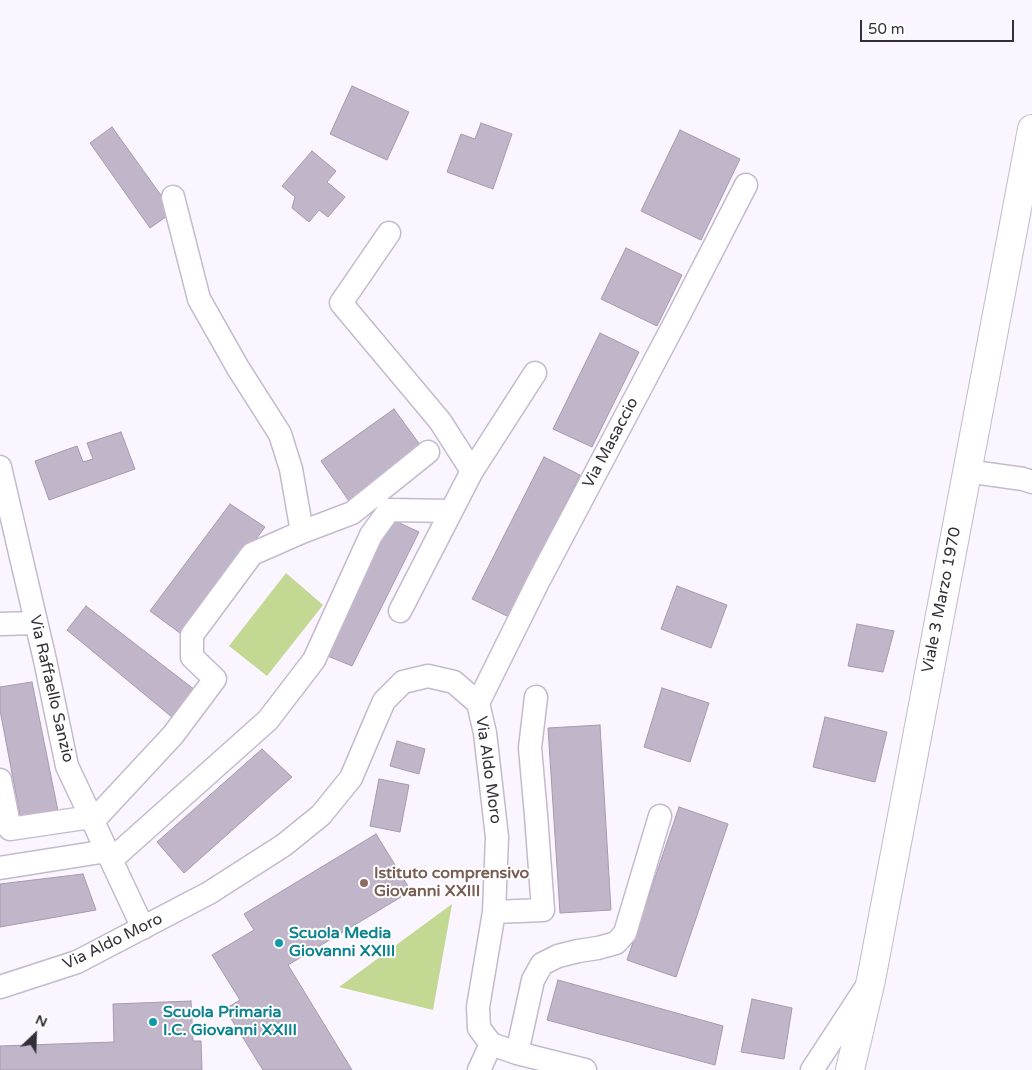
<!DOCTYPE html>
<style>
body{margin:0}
#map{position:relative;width:1032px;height:1070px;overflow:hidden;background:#faf5fe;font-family:"Varela Round",sans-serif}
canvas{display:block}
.north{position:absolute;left:10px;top:1010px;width:50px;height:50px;-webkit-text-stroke:4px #fff;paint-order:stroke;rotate:24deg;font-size:14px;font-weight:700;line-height:20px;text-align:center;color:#332f37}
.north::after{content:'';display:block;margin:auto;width:18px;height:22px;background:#332f37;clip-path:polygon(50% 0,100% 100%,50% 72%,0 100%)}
.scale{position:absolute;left:860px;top:20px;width:154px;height:22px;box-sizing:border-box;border:2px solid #332f37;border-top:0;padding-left:6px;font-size:15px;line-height:18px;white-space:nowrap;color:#332f37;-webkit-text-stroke:4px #fff;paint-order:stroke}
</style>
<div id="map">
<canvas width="1032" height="1070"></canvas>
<div class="north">N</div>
<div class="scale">50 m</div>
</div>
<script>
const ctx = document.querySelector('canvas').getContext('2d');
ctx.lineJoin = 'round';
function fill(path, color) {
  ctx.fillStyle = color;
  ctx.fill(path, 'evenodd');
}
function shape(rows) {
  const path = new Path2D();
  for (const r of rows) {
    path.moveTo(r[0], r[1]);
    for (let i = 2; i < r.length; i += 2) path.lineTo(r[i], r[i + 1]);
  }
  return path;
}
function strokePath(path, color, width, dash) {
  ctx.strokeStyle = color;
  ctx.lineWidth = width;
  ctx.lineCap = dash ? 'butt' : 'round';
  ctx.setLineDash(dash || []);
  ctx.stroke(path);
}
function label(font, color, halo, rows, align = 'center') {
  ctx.font = font + ' "Varela Round",sans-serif';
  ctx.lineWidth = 4;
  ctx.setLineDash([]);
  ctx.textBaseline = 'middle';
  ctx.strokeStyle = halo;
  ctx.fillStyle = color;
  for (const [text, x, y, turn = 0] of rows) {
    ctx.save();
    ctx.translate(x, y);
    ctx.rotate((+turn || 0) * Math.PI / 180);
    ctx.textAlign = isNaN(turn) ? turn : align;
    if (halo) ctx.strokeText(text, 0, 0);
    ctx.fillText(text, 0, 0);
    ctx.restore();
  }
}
const green = shape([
 [286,573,323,605,267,676,229,646],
 [452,904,433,1010,339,987]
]);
const building = shape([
 [352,86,409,112,387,160,330,134,352,86],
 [481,123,512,134,493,189,447,172,461,134,475,139,481,123],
 [112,127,173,212,150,228,90,143,112,127],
 [680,130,740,159,701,240,641,211,680,130],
 [312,151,336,171,327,182,345,197,328,217,319,210,309,222,292,208,295,197,282,186,312,151],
 [626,248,682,275,657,326,601,299,626,248],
 [600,333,639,352,592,447,553,429,600,333],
 [394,409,423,449,349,501,321,461,394,409],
 [121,432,135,469,49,500,35,461,77,446,83,462,93,459,87,443,121,432],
 [544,457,580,475,509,617,472,599,544,457],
 [230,504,265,527,184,636,150,611,230,504],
 [391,519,419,532,352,666,323,654,391,519],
 [677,586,727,605,711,648,661,629,677,586],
 [86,606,195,690,173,718,67,630,86,606],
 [857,624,894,631,883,672,848,666,857,624],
 [32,682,59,816,21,821,0,710,0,687,32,682],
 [662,688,709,703,690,762,644,747,662,688],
 [825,717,887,732,875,782,813,767,825,717],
 [600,725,611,910,560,913,548,728,600,725],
 [397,741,425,749,419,774,390,766,397,741],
 [262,749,292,777,184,873,157,842,262,749],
 [379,779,409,785,400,832,370,826,379,779],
 [679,807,728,824,676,977,627,960,679,807],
 [376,834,411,891,288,965,352,1070,263,1070,225,1009,240,1000,212,955,254,930,244,914,376,834],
 [83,874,96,910,0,927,0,884,83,874],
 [558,980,723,1026,715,1065,547,1020,558,980],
 [752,999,792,1008,784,1059,741,1052,752,999],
 [191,1001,193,1041,201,1041,202,1070,0,1070,0,1046,114,1042,113,1004,191,1001]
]);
const minor = shape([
 [173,197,199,299,238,368,280,434,291,469,302,532],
 [389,233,341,303,440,421,472,471],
 [0,467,45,660,67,766,143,928],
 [966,471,1023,479,1032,482],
 [400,611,472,471,535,373],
 [0,624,36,623],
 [478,703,538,582,678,317,746,185],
 [0,780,10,829,91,817],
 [93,821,173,735,215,679,192,657,192,635,252,554,302,532,352,513,428,452],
 [111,860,268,720,314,660,371,535,389,510,451,511],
 [0,868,107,851],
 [494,912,543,910,536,815,530,748,536,697],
 [0,987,77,962,209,893,284,845,321,815,351,778,374,724,384,701,403,682,428,676,454,682,478,703,485,733,497,837,494,912,478,1007,479,1028,491,1044,517,1053,585,1070],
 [517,1053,533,980,542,964,558,956,578,951,598,948,616,943,625,933,660,816],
 [479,1070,491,1044],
 [812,1070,865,989]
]);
const major = shape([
 [850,1070,871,980,1032,129]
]);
const markers = [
 [364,883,5,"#8d6e63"],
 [279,943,5,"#0f9aa8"],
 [153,1022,5,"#0f9aa8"]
];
const streetNames = [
 ["Via Masaccio",611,443,-62],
 ["Viale 3 Marzo 1970",942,600,-79],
 ["Via Raffaello Sanzio",51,689,77],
 ["Via Aldo Moro",488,770,82],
 ["Via Aldo Moro",113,942,-26]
];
const educationNames = [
 ["Istituto comprensivo",374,874],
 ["Giovanni XXIII",374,892]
];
const cultureNames = [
 ["Scuola Media",289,934],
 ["Giovanni XXIII",289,952],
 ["Scuola Primaria",163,1013],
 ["I.C. Giovanni XXIII",163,1031]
];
fill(green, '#c3d893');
fill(building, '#c1b5ca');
strokePath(building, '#a69aae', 1);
strokePath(minor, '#c5b9ce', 25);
strokePath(major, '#c5b9ce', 30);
strokePath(minor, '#fff', 22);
strokePath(major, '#fff', 28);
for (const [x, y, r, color] of markers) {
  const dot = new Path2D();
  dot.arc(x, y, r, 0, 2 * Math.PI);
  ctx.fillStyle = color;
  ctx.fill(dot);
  strokePath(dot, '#fff', 2);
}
label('16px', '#332f37', '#fff', streetNames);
label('bold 16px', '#785e54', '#fff', educationNames, 'left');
label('bold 16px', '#0d838f', '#fff', cultureNames, 'left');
</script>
